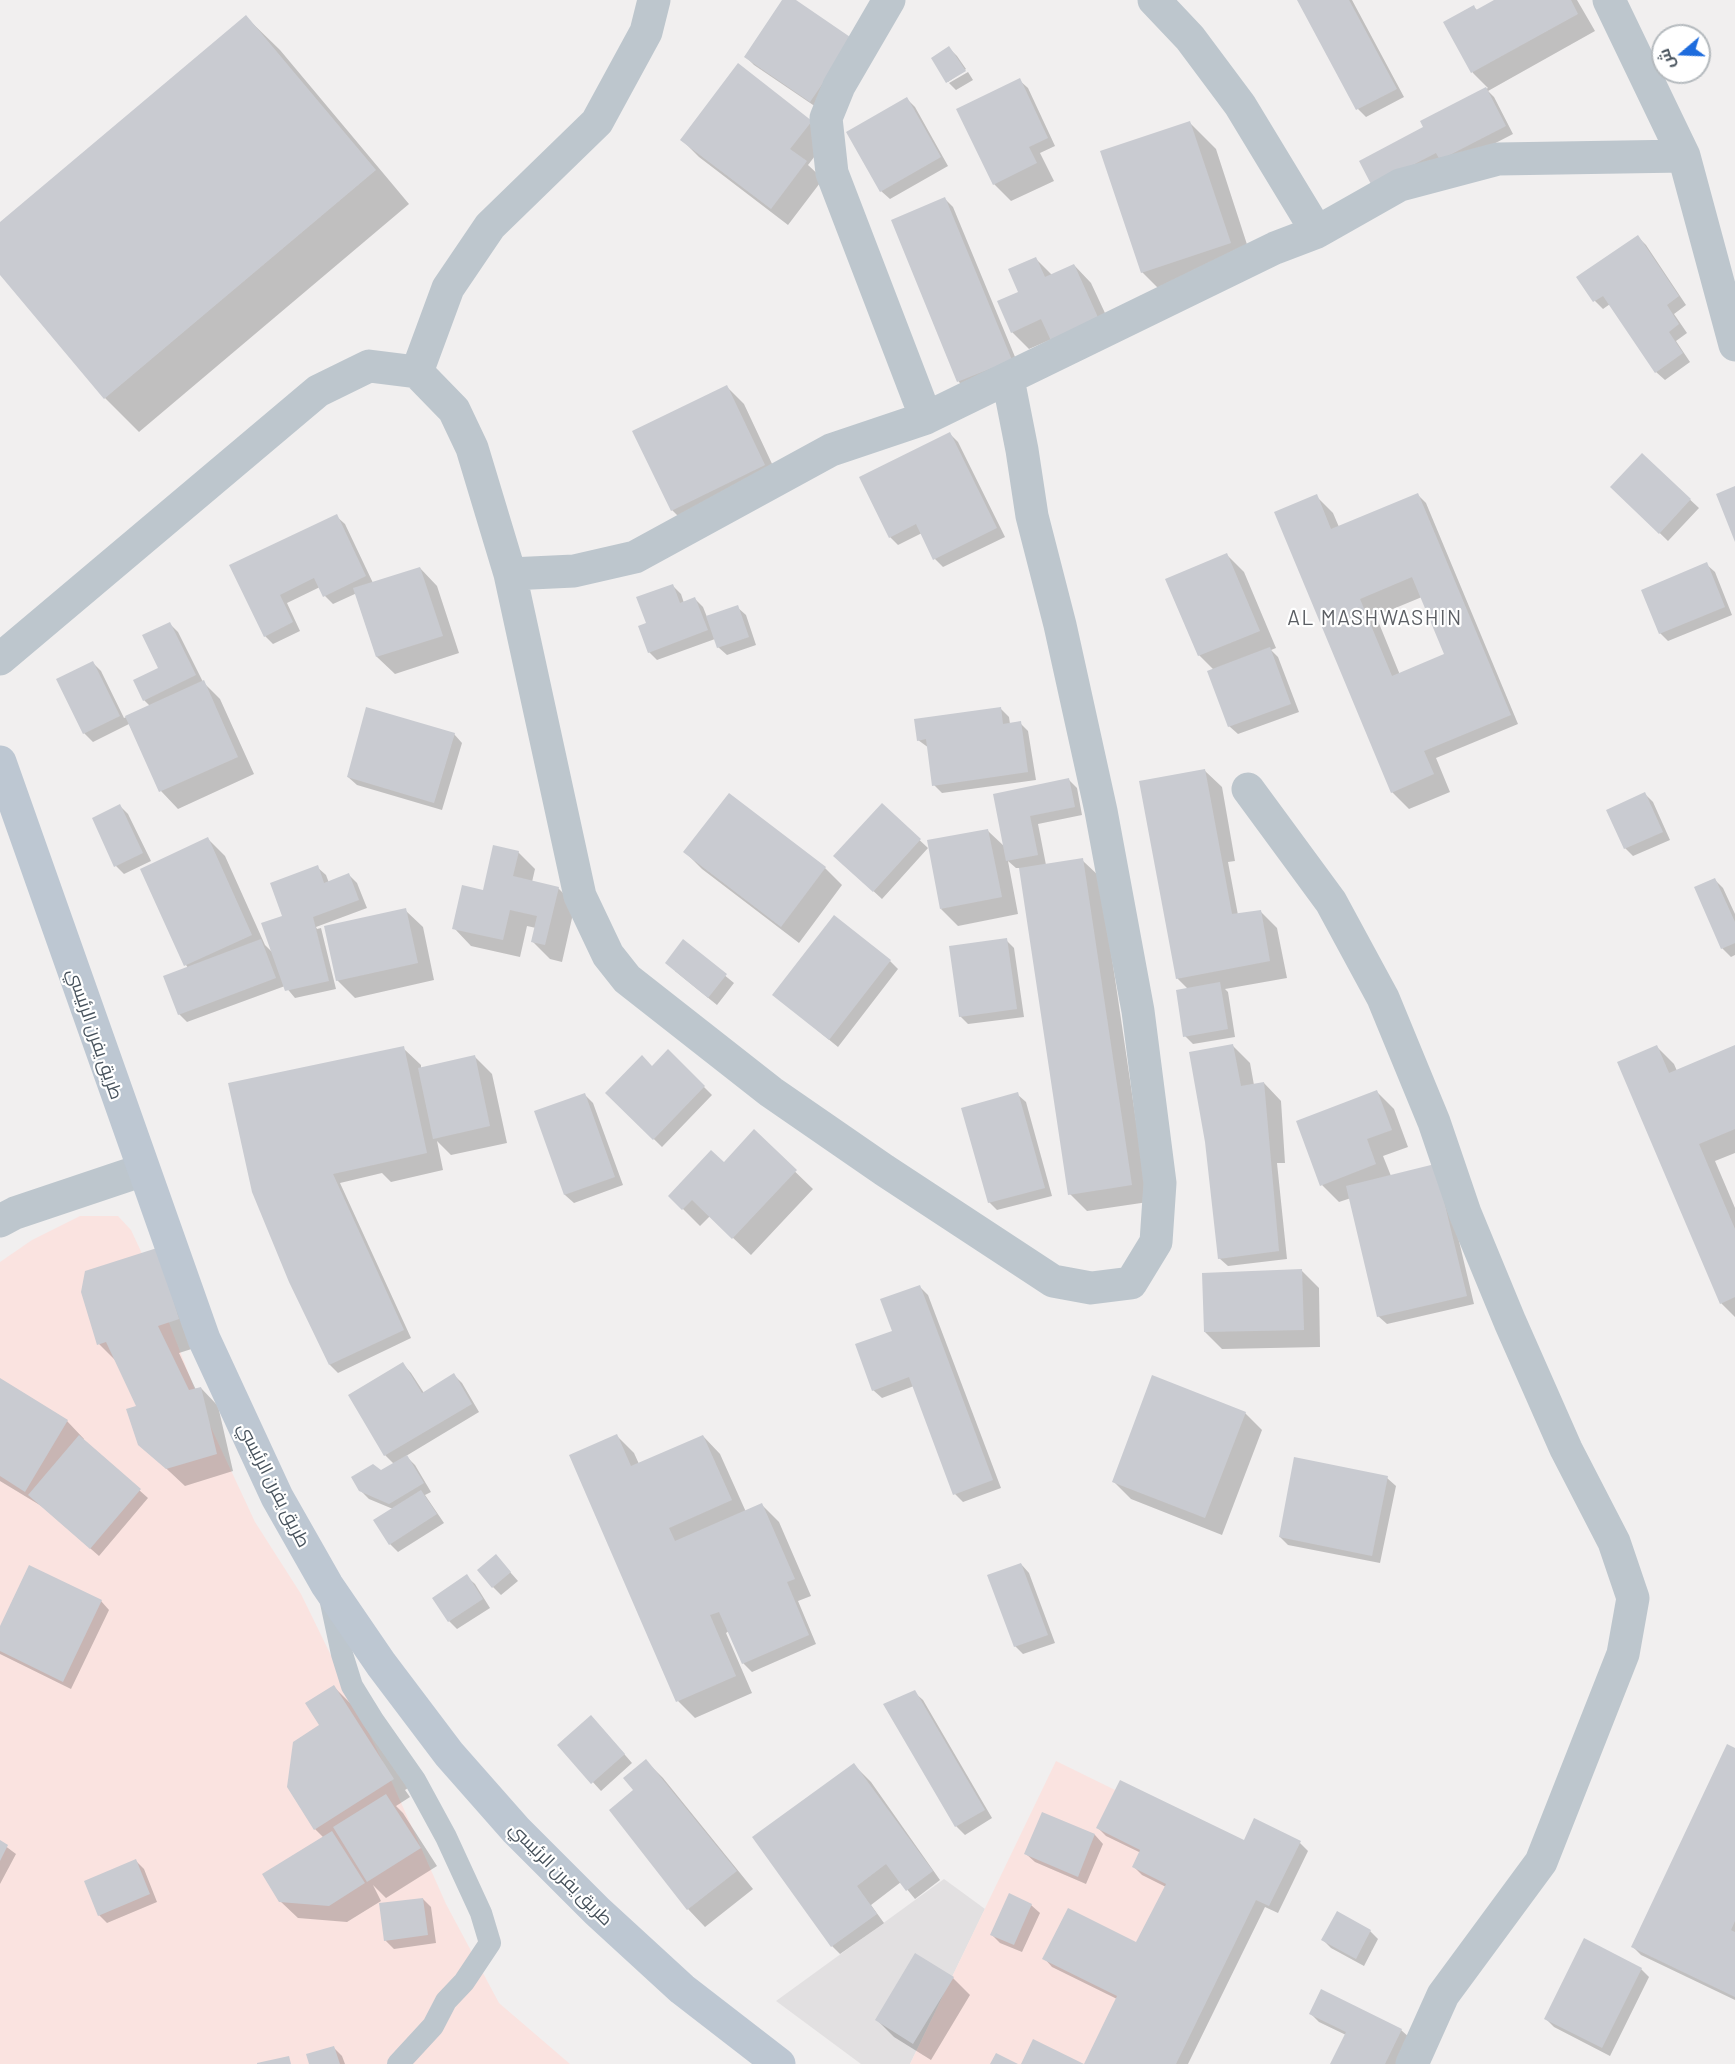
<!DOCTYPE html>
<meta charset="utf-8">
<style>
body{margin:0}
#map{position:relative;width:1735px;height:2064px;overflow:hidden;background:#f1efef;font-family:Barlow,Cairo,sans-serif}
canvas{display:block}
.north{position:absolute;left:1651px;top:24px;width:60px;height:60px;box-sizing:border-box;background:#fff;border:2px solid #b5babe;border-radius:50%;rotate:251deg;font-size:16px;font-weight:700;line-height:24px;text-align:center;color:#47525c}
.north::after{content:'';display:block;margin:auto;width:21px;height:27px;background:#1e6cdd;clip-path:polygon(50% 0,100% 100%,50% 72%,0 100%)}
</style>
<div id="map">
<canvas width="1735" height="2064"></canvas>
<div class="north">ش</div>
</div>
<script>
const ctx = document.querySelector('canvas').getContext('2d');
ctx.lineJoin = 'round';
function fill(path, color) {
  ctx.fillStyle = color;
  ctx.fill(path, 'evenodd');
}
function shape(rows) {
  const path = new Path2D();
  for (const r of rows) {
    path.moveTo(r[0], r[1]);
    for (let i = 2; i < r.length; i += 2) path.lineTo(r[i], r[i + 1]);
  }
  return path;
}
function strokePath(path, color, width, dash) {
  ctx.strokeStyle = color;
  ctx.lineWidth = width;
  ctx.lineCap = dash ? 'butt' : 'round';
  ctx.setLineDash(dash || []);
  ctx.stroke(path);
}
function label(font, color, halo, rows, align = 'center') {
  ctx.font = font + ' Barlow,Cairo,sans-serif';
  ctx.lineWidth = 4.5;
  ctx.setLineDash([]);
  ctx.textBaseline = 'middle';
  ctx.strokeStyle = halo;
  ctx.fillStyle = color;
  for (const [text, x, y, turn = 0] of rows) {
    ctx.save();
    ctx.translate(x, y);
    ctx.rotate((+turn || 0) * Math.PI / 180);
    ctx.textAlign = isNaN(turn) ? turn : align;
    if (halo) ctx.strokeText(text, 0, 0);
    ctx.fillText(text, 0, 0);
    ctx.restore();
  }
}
const education = shape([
 [944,1879,985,1909,910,2064,861,2064,776,2001]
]);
const medical = shape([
 [80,1216,118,1216,131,1230,145,1260,201,1406,255,1522,301,1594,383,1762,446,1904,499,2003,570,2064,0,2064,0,1262,32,1240],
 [1056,1761,1270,1866,1174,2064,910,2064]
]);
const shadow = shape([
 [784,0,794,0,852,40,819,109,754,65,746,57],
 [1299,0,1352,0,1404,97,1366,117,1358,109],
 [1497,0,1577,0,1595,31,1488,91,1494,97,1513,134,1449,167,1381,193,1425,128,1422,121,1488,88,1473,73,1445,22,1473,6,1478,11],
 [246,17,280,50,409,204,139,432,105,398,0,273,0,224],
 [949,48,957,56,966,69,948,82,933,58],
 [968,72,973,80,956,90,949,83],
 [1019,80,1028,88,1055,146,1040,153,1054,181,1011,201,994,184],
 [907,99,915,107,948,166,890,199,881,191],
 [811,122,828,139,808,165,823,179,788,225,699,157,682,140],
 [1190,123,1216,149,1255,269,1168,298,1142,272],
 [945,199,953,207,1020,369,967,390,959,382,893,221],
 [1638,237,1646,245,1686,305,1674,314,1687,333,1676,341,1690,362,1665,380,1656,372,1610,304,1603,309,1595,301,1578,277],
 [1036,259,1052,275,1074,265,1091,283,1118,341,1052,339,1029,349,1012,332,1020,292],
 [727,387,744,404,781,483,689,527,672,510],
 [950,434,958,442,1005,537,943,567,935,559,922,533,898,545,890,537],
 [1642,455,1699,508,1668,541,1612,487],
 [1418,495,1426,503,1518,724,1436,758,1450,792,1409,809,1392,792,1316,496,1333,513,1339,527],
 [1422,597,1446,655,1400,675,1376,616],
 [336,516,345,524,373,583,420,568,437,586,459,653,395,674,377,657,357,593,333,604,325,596,320,587,287,603,300,631,273,644,265,636,231,566],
 [1227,555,1244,572,1276,648,1271,650,1278,657,1299,712,1238,734,1229,726,1214,670,1199,655],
 [1706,564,1715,572,1732,615,1668,641,1660,633],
 [672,585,681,594,684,603,695,599,703,607,707,617,737,607,746,615,756,645,727,655,718,647,715,639,657,660,649,652],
 [169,623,178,632,203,682,220,699,254,774,178,809,161,791,129,724,93,742,84,733,58,679,93,663,101,671,124,718,150,706,144,700,135,681,160,669],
 [1001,709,1009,717,1010,724,1020,723,1028,731,1036,780,942,793,934,785,929,748,918,740],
 [454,734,462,743,442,810,357,785,348,777],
 [1204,770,1222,787,1235,861,1228,862,1238,915,1260,911,1277,928,1287,978,1225,989,1228,992,1235,1037,1193,1044,1185,1036,1188,989,1177,978],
 [1069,780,1077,788,1082,815,1038,824,1046,865,1082,860,1100,877,1148,1202,1087,1211,1070,1194,1020,868,1016,868,1008,861,1018,914,958,926,941,909,988,831,1005,847,995,795],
 [1645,794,1653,802,1670,840,1633,856,1625,848],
 [882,805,928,848,882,899,844,864],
 [120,806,128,814,151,861,124,874,116,866],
 [208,839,225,856,265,945,273,953,284,917,317,867,326,875,329,883,349,875,357,883,367,908,316,927,317,929,321,928,336,989,295,998,285,986,187,1022,179,1014,188,968,186,965],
 [518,852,535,869,532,882,558,888,575,905,562,962,550,959,533,942,536,928,527,926,520,957,471,946,454,928],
 [685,852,825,868,842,885,799,943,702,869],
 [1715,880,1723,888,1735,914,1735,955,1731,957,1722,948],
 [405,910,423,927,434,980,355,998,337,980],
 [1006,940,1014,948,1024,1017,968,1024,960,1016],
 [684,942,734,983,717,1005,675,971],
 [890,961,898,969,838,1047,774,995],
 [1233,1046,1250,1063,1254,1085,1264,1083,1281,1101,1285,1163,1277,1163,1287,1259,1228,1266,1219,1258],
 [1657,1047,1674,1064,1677,1071,1735,1047,1735,1153,1715,1161,1735,1208,1735,1317,1721,1303],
 [403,1048,421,1065,421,1069,475,1057,492,1074,507,1143,451,1155,437,1141,443,1170,391,1182,382,1173,340,1183,411,1338,338,1373,330,1365,254,1192],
 [668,1051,712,1095,662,1147,607,1093,652,1068],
 [1377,1092,1394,1109,1408,1147,1383,1156,1391,1176,1443,1174,1474,1304,1387,1324,1378,1316,1351,1198,1339,1202,1322,1185],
 [1017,1094,1026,1102,1052,1196,997,1210,989,1202],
 [585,1095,593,1103,623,1185,574,1203,565,1195,536,1112],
 [754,1132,813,1189,751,1255,710,1216,700,1226,670,1196,724,1164],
 [156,1250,204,1345,179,1353,196,1390,201,1388,218,1406,233,1471,185,1486,140,1444,138,1407,118,1363,99,1344],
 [1302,1271,1319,1288,1320,1347,1222,1349,1205,1332],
 [919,1286,928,1295,1001,1488,963,1502,955,1494,914,1386,882,1398,873,1390,894,1331],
 [403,1364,411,1373,424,1393,454,1375,462,1383,479,1412,406,1456,415,1465,431,1492,425,1495,444,1523,398,1552,390,1544,393,1509,369,1499,360,1490,380,1472,394,1464,385,1455],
 [0,1380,67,1421,84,1439,83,1440,148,1498,99,1556,43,1507,0,1481],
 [1245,1413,1262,1430,1222,1535,1131,1499,1113,1481],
 [617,1436,634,1453,639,1464,703,1436,720,1454,746,1512,762,1505,779,1522,811,1596,798,1601,816,1644,752,1672,743,1663,729,1631,726,1633,752,1693,695,1718,678,1701],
 [1387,1478,1396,1486,1380,1563,1288,1545,1280,1537],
 [496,1556,518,1581,501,1595,493,1587],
 [1021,1564,1029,1573,1055,1643,1023,1654,1015,1646],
 [466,1576,475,1584,490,1608,457,1629,449,1621],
 [101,1601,109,1610,71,1689,0,1654,0,1629],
 [334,1687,360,1713,408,1788,405,1790,410,1797,396,1806,403,1813,437,1866,386,1898,373,1885,381,1901,347,1922,298,1918,280,1901,324,1838,315,1829,319,1727],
 [914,1692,923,1700,992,1818,965,1835,956,1826,885,1704],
 [599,1725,632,1763,601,1791,559,1745],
 [1735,1750,1735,2000,1641,1955,1633,1947],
 [646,1761,663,1778,753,1889,705,1927,688,1909,611,1810,635,1790],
 [854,1765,871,1782,940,1880,915,1899,901,1882,871,1905,884,1923,840,1954,832,1946],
 [1043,1814,1095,1835,1103,1844,1086,1884,1035,1862,1026,1854],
 [1098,1828,1244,1842,1300,1843,1308,1851,1278,1913,1265,1907,1188,2064,1085,2064,1117,1999,1052,1967,1044,1958,1137,1944,1166,1887,1142,1875,1134,1867,1141,1853,1106,1836],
 [0,1842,16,1854,0,1884],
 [136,1861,144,1869,157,1902,107,1923,99,1915],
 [423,1899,431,1907,436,1943,394,1949,385,1940],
 [1031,1905,1040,1913,1022,1952,1000,1943,992,1935],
 [1370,1931,1378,1939,1364,1966,1331,1948,1323,1940],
 [1641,1969,1649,1977,1610,2056,1554,2027,1546,2019],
 [953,1978,970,1995,931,2060,894,2037,877,2020],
 [1310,2013,1401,2030,1410,2038,1397,2064,1332,2064,1346,2035,1319,2022],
 [334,2048,342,2056,345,2064,311,2064]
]);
const building = shape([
 [782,0,796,0,853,39,810,102,744,57],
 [1297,0,1349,0,1397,89,1356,110],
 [1494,0,1571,0,1578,14,1471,73,1443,22,1474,5,1476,10],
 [246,15,376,170,104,399,0,275,0,222],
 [949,46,966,71,946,83,931,58],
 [738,63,812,121,790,149,807,161,771,209,680,140],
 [1020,78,1048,138,1029,147,1037,163,993,185,956,109],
 [1486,87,1506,126,1440,160,1436,153,1372,186,1359,161,1423,127,1420,121],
 [907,97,941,157,880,192,846,132],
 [1190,121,1231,243,1141,273,1100,151],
 [945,197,1012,360,957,382,891,220],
 [1638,235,1679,296,1667,305,1679,324,1669,332,1683,353,1655,373,1603,296,1593,302,1576,277],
 [1036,257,1045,277,1074,264,1101,324,1053,345,1041,319,1011,333,997,301,1018,292,1008,269],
 [727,385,765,465,671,511,632,431],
 [950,432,997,528,933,560,916,524,889,538,859,477],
 [1642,453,1691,499,1659,534,1610,487],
 [1735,486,1735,542,1716,494],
 [1418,493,1511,715,1424,751,1434,774,1391,793,1274,512,1317,494,1331,529],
 [1412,577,1444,654,1392,676,1360,599],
 [337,514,366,576,323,597,314,578,280,595,293,622,264,637,229,565],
 [1227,553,1260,631,1198,656,1165,579],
 [1707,562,1725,607,1659,634,1641,590],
 [420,567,443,636,376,657,353,588],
 [673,584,680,603,695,597,708,630,648,653,638,626,646,623,636,597],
 [738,605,749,637,717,648,706,616],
 [170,622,196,675,143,701,133,680,158,668,142,635],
 [1270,647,1291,704,1228,727,1207,671],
 [93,661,120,716,83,734,56,679],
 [204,680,238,757,159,792,125,716],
 [366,707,455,733,434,803,347,777],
 [1001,707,1003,724,1021,721,1028,772,932,786,926,739,917,741,914,719],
 [1205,769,1232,914,1261,910,1270,961,1176,979,1139,781],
 [1069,778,1075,807,1030,816,1038,855,1006,861,993,794],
 [1645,792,1663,832,1624,849,1606,810],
 [729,793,826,867,781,927,683,852],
 [882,803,921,839,873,892,833,856],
 [120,804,143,853,114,867,92,818],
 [988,829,1002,897,940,909,927,840],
 [208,837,252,935,184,966,140,869],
 [493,845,519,851,513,876,559,887,545,945,531,942,537,916,510,910,503,940,452,929,462,885,483,890],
 [1083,858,1132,1185,1068,1195,1019,868],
 [318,865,324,883,349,873,359,900,313,917,329,981,285,991,261,923,282,916,270,883],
 [1715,878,1735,922,1735,943,1721,949,1694,887],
 [406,908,418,963,336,981,324,926],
 [834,915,891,960,829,1040,772,995],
 [1007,938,1017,1009,959,1017,949,946],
 [261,939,276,978,178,1015,163,976],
 [683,939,727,974,708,998,665,963],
 [1220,982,1228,1029,1183,1037,1176,990],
 [1233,1044,1241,1086,1264,1082,1279,1251,1218,1259,1205,1142,1189,1052],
 [1657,1045,1669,1073,1735,1045,1735,1129,1699,1144,1735,1229,1735,1297,1720,1304,1617,1062],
 [404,1046,427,1153,333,1174,404,1330,329,1365,289,1282,252,1192,228,1083],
 [668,1049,705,1086,653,1140,605,1093,642,1055,652,1066],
 [475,1055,490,1126,433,1139,418,1068],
 [1377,1090,1392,1130,1367,1139,1376,1164,1320,1186,1296,1121],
 [1018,1092,1045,1188,988,1203,961,1108],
 [585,1093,615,1177,564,1195,534,1111],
 [754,1129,797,1170,732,1239,692,1200,682,1210,668,1196,711,1150,724,1162],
 [1435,1164,1467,1296,1377,1317,1346,1186],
 [157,1248,179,1319,158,1326,189,1390,201,1387,217,1454,166,1469,138,1445,126,1409,136,1406,106,1342,97,1345,81,1292,85,1271],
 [1302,1269,1304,1330,1204,1332,1202,1273],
 [920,1285,993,1480,953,1495,909,1377,872,1391,855,1344,892,1331,880,1299],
 [403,1362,422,1393,454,1373,472,1404,384,1456,348,1395],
 [1152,1375,1246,1412,1205,1518,1112,1482],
 [0,1378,68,1420,25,1492,0,1476],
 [617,1434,631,1466,703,1435,732,1500,669,1528,675,1541,762,1503,795,1579,787,1582,809,1635,742,1664,719,1612,710,1615,736,1676,676,1702,569,1455],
 [79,1435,141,1489,90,1549,28,1495],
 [407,1455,424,1483,389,1504,359,1491,351,1477,373,1464,381,1470],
 [1294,1457,1388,1476,1372,1556,1279,1537],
 [421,1490,437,1514,389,1545,373,1520],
 [496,1554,511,1572,492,1588,477,1570],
 [1021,1563,1048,1635,1014,1647,987,1575],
 [29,1565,102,1600,63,1682,0,1651,0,1626],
 [467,1574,483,1599,448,1622,432,1598],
 [334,1685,394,1779,314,1830,287,1787,293,1742,319,1725,305,1703],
 [915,1690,985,1810,955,1827,883,1704],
 [591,1715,625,1754,591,1784,557,1745],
 [1727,1744,1735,1748,1735,1921,1731,1930,1735,1932,1735,1997,1631,1947],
 [646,1759,737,1871,687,1910,609,1810,633,1790,623,1778],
 [854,1763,933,1871,906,1891,886,1864,857,1886,877,1914,831,1947,752,1837],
 [1120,1780,1244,1840,1254,1818,1301,1841,1269,1906,1256,1900,1176,2064,1021,2064,1033,2039,1084,2064,1117,1996,1042,1959,1068,1908,1136,1942,1166,1884,1132,1867,1140,1850,1096,1828],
 [386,1794,421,1848,367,1882,333,1827],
 [1042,1812,1095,1834,1078,1877,1024,1854],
 [332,1831,365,1883,329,1906,279,1902,262,1874],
 [0,1840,8,1845,0,1861],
 [136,1859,150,1894,98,1916,84,1881],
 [1009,1893,1032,1904,1014,1945,990,1935],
 [423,1898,428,1935,384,1941,379,1903],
 [1337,1911,1371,1930,1356,1959,1321,1940],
 [1584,1938,1642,1968,1602,2048,1544,2019],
 [915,1953,954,1977,913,2044,875,2020],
 [1321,1989,1402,2029,1385,2064,1330,2064,1346,2032,1309,2014],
 [334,2046,340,2064,309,2064,306,2054],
 [996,2053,1018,2064,990,2064],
 [289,2056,291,2064,257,2064,257,2063]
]);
const service = shape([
 [330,1598,342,1654,352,1686,373,1720,415,1780,446,1837,481,1913,490,1943,464,1982,446,2001,433,2026,398,2064]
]);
const minor = shape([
 [889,0,839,86,826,118,832,173,926,418],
 [1154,0,1190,38,1240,105,1317,232],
 [1609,0,1684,156,1735,345],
 [417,372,448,288,490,226,597,122,646,32,654,0],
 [510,574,574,571,635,557,831,450,926,418,1275,248,1317,232,1400,185,1498,159,1684,156],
 [0,659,318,391,369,366,417,372,454,410,472,448,510,574,580,896,608,955,627,979,771,1092,884,1170,1053,1281,1091,1288,1131,1283,1156,1242,1160,1183,1138,1011,1101,811,1060,625,1032,516,1022,450,1008,379],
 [1248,789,1331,902,1383,998,1434,1122,1465,1213,1510,1322,1566,1449,1614,1542,1633,1598,1623,1654,1541,1862,1443,1995,1412,2064],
 [0,1221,15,1213,143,1170]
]);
const secondary = shape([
 [0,762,204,1339,277,1497,327,1585,381,1664,449,1754,516,1830,597,1911,682,1989,779,2064]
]);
const streetNames = [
 ["طريق يفرن الرئيسي",95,1034,71],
 ["طريق يفرن الرئيسي",274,1485,63],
 ["طريق يفرن الرئيسي",561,1874,45]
];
const quarterNames = [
 ["AL MASHWASHIN",1375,618]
];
fill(education, '#e2e0e1');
fill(medical, '#fae3e0');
fill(shadow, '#0003');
fill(building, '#c9cbd1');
strokePath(service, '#bdc6cd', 22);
strokePath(minor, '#bdc6cd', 33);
strokePath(secondary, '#bdc7d2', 33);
label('18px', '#47525c', '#fff', streetNames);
ctx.letterSpacing = '1.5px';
label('21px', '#5c5f64', '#fff', quarterNames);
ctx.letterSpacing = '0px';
</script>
